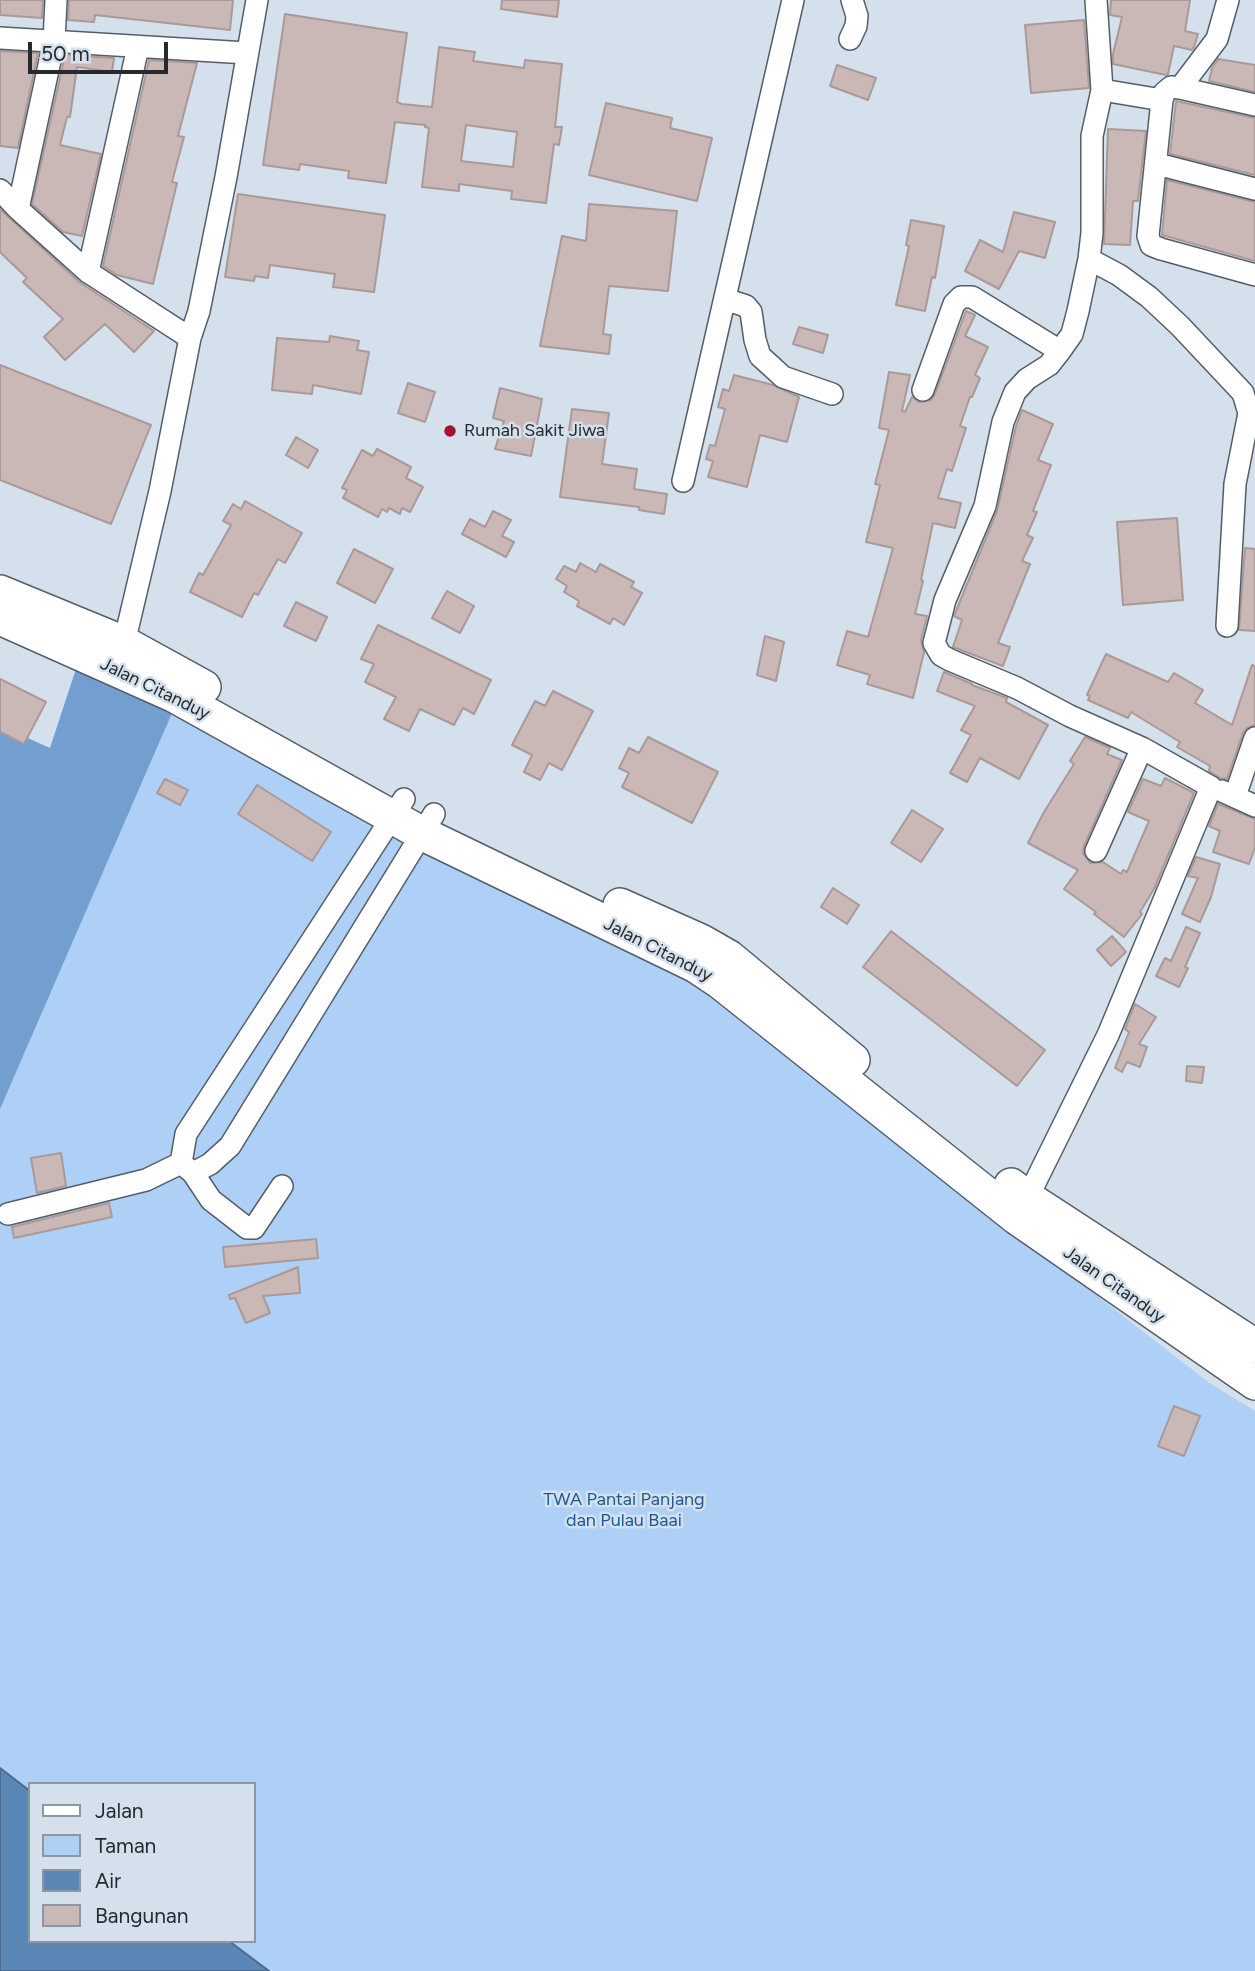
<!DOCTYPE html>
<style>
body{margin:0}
#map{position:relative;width:1255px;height:1971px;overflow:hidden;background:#d4e0ec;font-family:Figtree,sans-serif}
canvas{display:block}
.legend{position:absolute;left:28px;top:1782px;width:228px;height:161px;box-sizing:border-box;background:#d4e0ec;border:2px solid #8e97a0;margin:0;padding:9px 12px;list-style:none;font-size:21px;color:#262a2f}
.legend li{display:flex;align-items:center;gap:14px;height:35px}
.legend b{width:35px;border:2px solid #8e97a0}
.scale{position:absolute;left:28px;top:42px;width:140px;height:32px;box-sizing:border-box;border:4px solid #262a2f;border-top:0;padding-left:9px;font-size:21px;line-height:24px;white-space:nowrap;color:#262a2f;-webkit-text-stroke:5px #d4e0ec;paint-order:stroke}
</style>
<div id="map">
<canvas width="1255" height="1971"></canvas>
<ul class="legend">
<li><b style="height:9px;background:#fff"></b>Jalan</li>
<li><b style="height:19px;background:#aed0f7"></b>Taman</li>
<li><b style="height:19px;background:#5b87b7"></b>Air</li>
<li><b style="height:19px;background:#cab8b7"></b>Bangunan</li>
</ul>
<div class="scale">50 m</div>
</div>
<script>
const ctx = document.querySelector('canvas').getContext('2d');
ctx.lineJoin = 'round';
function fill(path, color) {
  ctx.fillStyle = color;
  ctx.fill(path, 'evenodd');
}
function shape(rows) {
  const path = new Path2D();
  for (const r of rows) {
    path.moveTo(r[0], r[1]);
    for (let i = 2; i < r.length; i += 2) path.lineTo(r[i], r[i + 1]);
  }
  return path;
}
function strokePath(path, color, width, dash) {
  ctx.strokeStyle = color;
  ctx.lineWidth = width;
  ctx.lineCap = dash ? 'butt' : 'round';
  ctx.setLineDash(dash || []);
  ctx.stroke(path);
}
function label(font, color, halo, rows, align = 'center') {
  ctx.font = font + ' Figtree,sans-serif';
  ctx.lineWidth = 5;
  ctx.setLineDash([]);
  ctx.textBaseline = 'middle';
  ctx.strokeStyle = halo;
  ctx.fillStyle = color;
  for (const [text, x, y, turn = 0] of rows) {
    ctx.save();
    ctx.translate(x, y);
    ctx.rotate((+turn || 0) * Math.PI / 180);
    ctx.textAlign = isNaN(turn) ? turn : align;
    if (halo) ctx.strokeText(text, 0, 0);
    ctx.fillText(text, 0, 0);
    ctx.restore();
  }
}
const green = shape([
 [77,666,172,713,696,984,1208,1382,1255,1411,1255,1971,0,1971,0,726,50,748],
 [30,1784,254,1784,254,1941,30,1941]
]);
const forest = shape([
 [77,666,172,713,0,1109,0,726,50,748]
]);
const water = shape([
 [0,1768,30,1791,30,1941,229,1941,269,1971,0,1971,0,1768]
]);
const building = shape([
 [0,0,43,0,42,18,0,15,0,0],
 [69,0,233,0,230,30,95,15,94,22,68,20,69,0],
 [502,0,559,0,557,17,501,9,502,0],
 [1111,0,1190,0,1185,31,1198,34,1194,47,1192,50,1174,46,1168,74,1166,75,1113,64,1113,54,1122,17,1110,15,1111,0],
 [285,14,407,33,397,102,402,104,432,107,439,47,475,52,473,61,524,68,525,60,562,64,555,127,562,127,559,145,554,144,546,203,511,199,512,191,459,184,459,191,422,187,429,128,425,127,425,125,395,122,386,183,348,178,349,171,300,164,299,170,263,165,285,14],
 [466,125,517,132,513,167,461,161,466,125],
 [1084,20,1089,88,1031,93,1025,25,1084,20],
 [0,51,38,53,18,148,0,146,0,51],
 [65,55,114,58,112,72,77,67,70,117,67,117,60,145,101,154,82,236,63,232,32,204,65,55],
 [1218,59,1255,65,1255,92,1209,81,1212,68,1218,59],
 [149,60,197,63,178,136,184,137,172,182,177,183,153,284,117,275,103,266,149,60],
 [837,65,876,78,868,100,830,86,837,65],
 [1176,101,1255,118,1255,175,1170,154,1176,101],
 [606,103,672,118,670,128,712,138,697,201,589,175,606,103],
 [1108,129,1146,131,1138,201,1133,201,1130,245,1104,244,1108,129],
 [1167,180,1255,202,1255,261,1162,235,1167,180],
 [238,194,385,215,374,292,333,287,335,274,270,265,268,278,255,276,254,281,225,277,238,194],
 [589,204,677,211,668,291,609,286,603,334,611,335,609,354,540,346,562,236,586,241,589,204],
 [0,209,79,282,154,331,134,352,105,324,65,360,44,337,63,319,23,282,27,278,0,252,0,209],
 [1014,212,1055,222,1045,258,1019,251,999,289,965,271,980,240,1003,252,1014,212],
 [911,220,944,226,935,278,932,277,925,311,896,305,909,246,906,245,911,220],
 [966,311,975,315,965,336,988,347,975,375,980,378,972,397,970,397,960,426,966,428,952,471,947,469,938,498,961,503,955,528,933,523,921,580,923,581,915,614,927,616,921,640,924,652,913,698,867,684,870,675,837,665,847,631,868,637,893,548,866,542,880,485,875,484,889,430,879,428,889,372,910,375,902,411,905,412,912,397,919,402,931,400,935,394,966,311],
 [799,327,828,335,823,353,793,344,799,327],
 [330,336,359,341,357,350,369,352,361,394,313,385,312,394,272,390,277,338,329,342,330,336],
 [0,365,151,425,111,524,0,480,0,365],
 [734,375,773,385,799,397,787,442,760,435,747,487,708,477,713,461,706,459,710,445,715,446,725,409,718,407,723,389,729,391,734,375],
 [408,383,435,392,425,422,398,413,408,383],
 [500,388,542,399,531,456,495,449,504,421,493,418,500,388],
 [572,409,609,413,602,464,637,469,634,489,667,494,664,514,639,510,639,507,560,497,572,409],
 [1022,410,1053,424,1038,460,1051,465,1033,511,1037,512,1027,535,1033,538,1022,561,1030,564,998,643,1010,647,1003,666,953,647,962,620,954,616,997,511,1016,426,1022,410],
 [296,437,318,450,308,468,286,455,296,437],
 [377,449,411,467,406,478,423,487,410,512,402,508,400,514,389,508,387,512,382,509,378,517,343,498,347,490,342,488,362,450,373,456,377,449],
 [245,501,302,533,285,563,278,559,258,595,254,593,242,617,190,592,199,573,203,575,231,525,223,521,233,504,241,509,245,501],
 [493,511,511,520,502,536,514,542,506,557,462,534,470,519,485,527,493,511],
 [1177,518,1183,600,1123,605,1117,522,1177,518],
 [1245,548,1255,549,1255,631,1239,630,1245,548],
 [354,549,393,569,375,603,337,583,354,549],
 [580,563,596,572,600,564,634,582,631,587,642,593,624,625,613,618,610,624,577,606,579,601,564,592,567,586,556,579,564,566,576,572,580,563],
 [447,591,474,606,460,633,432,618,447,591],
 [296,602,327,617,316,641,284,626,296,602],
 [378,625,491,680,474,714,463,708,454,725,420,709,409,731,384,719,396,697,365,682,374,664,361,659,378,625],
 [765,636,784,642,776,681,757,675,765,636],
 [1106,654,1168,682,1174,673,1203,690,1195,703,1232,725,1252,665,1255,666,1255,725,1247,728,1243,733,1227,779,1220,778,1209,771,1210,766,1177,747,1180,742,1131,712,1128,718,1088,700,1090,696,1087,695,1106,654],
 [944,672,972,684,972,685,1007,698,1006,702,1048,725,1019,779,980,758,967,782,950,773,971,735,961,730,975,706,937,691,944,672],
 [0,679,46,702,24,744,0,732,0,679],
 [553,691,593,711,562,770,549,763,540,780,524,772,532,755,512,745,535,701,545,706,553,691],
 [648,737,718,772,692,823,622,787,629,773,619,768,629,748,639,753,648,737],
 [1085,737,1110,748,1107,754,1122,760,1084,846,1083,853,1090,863,1103,862,1121,874,1123,870,1127,872,1149,821,1128,812,1143,779,1161,786,1165,778,1194,793,1154,889,1140,912,1142,914,1124,937,1094,914,1096,912,1064,889,1078,870,1028,843,1044,812,1074,764,1070,761,1085,737],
 [165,779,188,790,180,805,157,793,165,779],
 [257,785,331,832,312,861,238,814,257,785],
 [1218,804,1255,819,1255,848,1249,864,1213,852,1220,831,1209,826,1218,804],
 [912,810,943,829,921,862,891,843,912,810],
 [1196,857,1220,864,1211,897,1200,922,1182,914,1198,878,1188,876,1196,857],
 [833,888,859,905,847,924,821,907,833,888],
 [1186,927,1200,933,1185,967,1188,968,1179,987,1156,976,1165,958,1171,961,1186,927],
 [891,931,1045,1050,1017,1086,863,967,891,931],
 [1112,936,1126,952,1111,966,1097,950,1112,936],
 [1135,1004,1156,1017,1139,1044,1147,1047,1140,1067,1127,1062,1122,1072,1115,1068,1129,1032,1125,1029,1135,1004],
 [1187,1066,1204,1067,1202,1083,1186,1081,1187,1066],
 [61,1153,66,1186,37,1193,31,1158,61,1153],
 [109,1203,112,1217,14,1238,12,1227,109,1203],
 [316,1239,318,1258,225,1267,223,1247,316,1239],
 [298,1267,300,1293,263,1296,270,1313,246,1323,235,1298,230,1299,229,1295,298,1267],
 [1174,1406,1200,1416,1184,1456,1158,1446,1174,1406]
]);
const minor = shape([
 [1228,0,1217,39,1180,88,1171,87,1164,93,1162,100,1148,236,1151,245,1161,249,1255,275],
 [0,38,247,53],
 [850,39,856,26,857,16,852,0],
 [1180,88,1255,105],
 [1102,90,1162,100],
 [1157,164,1255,189],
 [0,190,18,209,88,272,190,338],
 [18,209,54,42,56,0],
 [1089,259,1119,275,1149,297,1180,326,1243,393,1249,413,1235,484,1227,626],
 [88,272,138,47],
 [725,299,746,306,751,312,755,340,760,356,771,366,783,377,832,394],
 [923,390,954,304,961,297,972,297,1060,351],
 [683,481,793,0],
 [124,643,160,491,190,338,199,311,226,177,257,0],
 [1222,791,1255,806],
 [1235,796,1255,738],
 [404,799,186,1134,181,1163,193,1173,210,1164,230,1146,434,814],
 [1096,851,1142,748],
 [193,1173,211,1200,247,1228,254,1228,282,1186],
 [1023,1207,1108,1035,1211,787,1142,748,1070,716,1017,688,950,660,941,655,934,643,945,600,985,506,1003,422,1015,392,1027,379,1049,365,1060,351,1072,334,1078,311,1089,259,1092,233,1092,136,1102,90,1096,0],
 [8,1214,146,1180,181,1163]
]);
const primary = shape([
 [0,592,124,643,204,687],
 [0,618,175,696,421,833,696,966,720,982,1017,1218,1255,1383],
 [620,905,701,941,729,957,853,1060],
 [1011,1185,1028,1198,1255,1346]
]);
const markers = [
 [450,431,7,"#a8112d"]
];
const poiNames = [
 ["Rumah Sakit Jiwa",464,431]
];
const streetNames = [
 ["Jalan Citanduy",155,689,26],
 ["Jalan Citanduy",658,950,27],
 ["Jalan Citanduy",1114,1285,35]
];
const parkNames = [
 ["TWA Pantai Panjang",624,1500],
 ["dan Pulau Baai",624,1521]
];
fill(green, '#aed0f7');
fill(forest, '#729fd0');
fill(water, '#5b87b7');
strokePath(water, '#4b6b8e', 2);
fill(building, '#cab8b7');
strokePath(building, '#aa9998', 2);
strokePath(minor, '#545e69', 24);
strokePath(primary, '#545e69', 36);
strokePath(minor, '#fff', 21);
strokePath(primary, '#fff', 33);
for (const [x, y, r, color] of markers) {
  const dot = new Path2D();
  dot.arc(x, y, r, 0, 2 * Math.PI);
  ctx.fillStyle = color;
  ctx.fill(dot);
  strokePath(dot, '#d4e0ec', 2.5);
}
label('18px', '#262a2f', '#d4e0ec', poiNames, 'left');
label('18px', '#262a2f', '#d4e0ec', streetNames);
label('18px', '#1a5a97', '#d4e0ec', parkNames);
</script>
